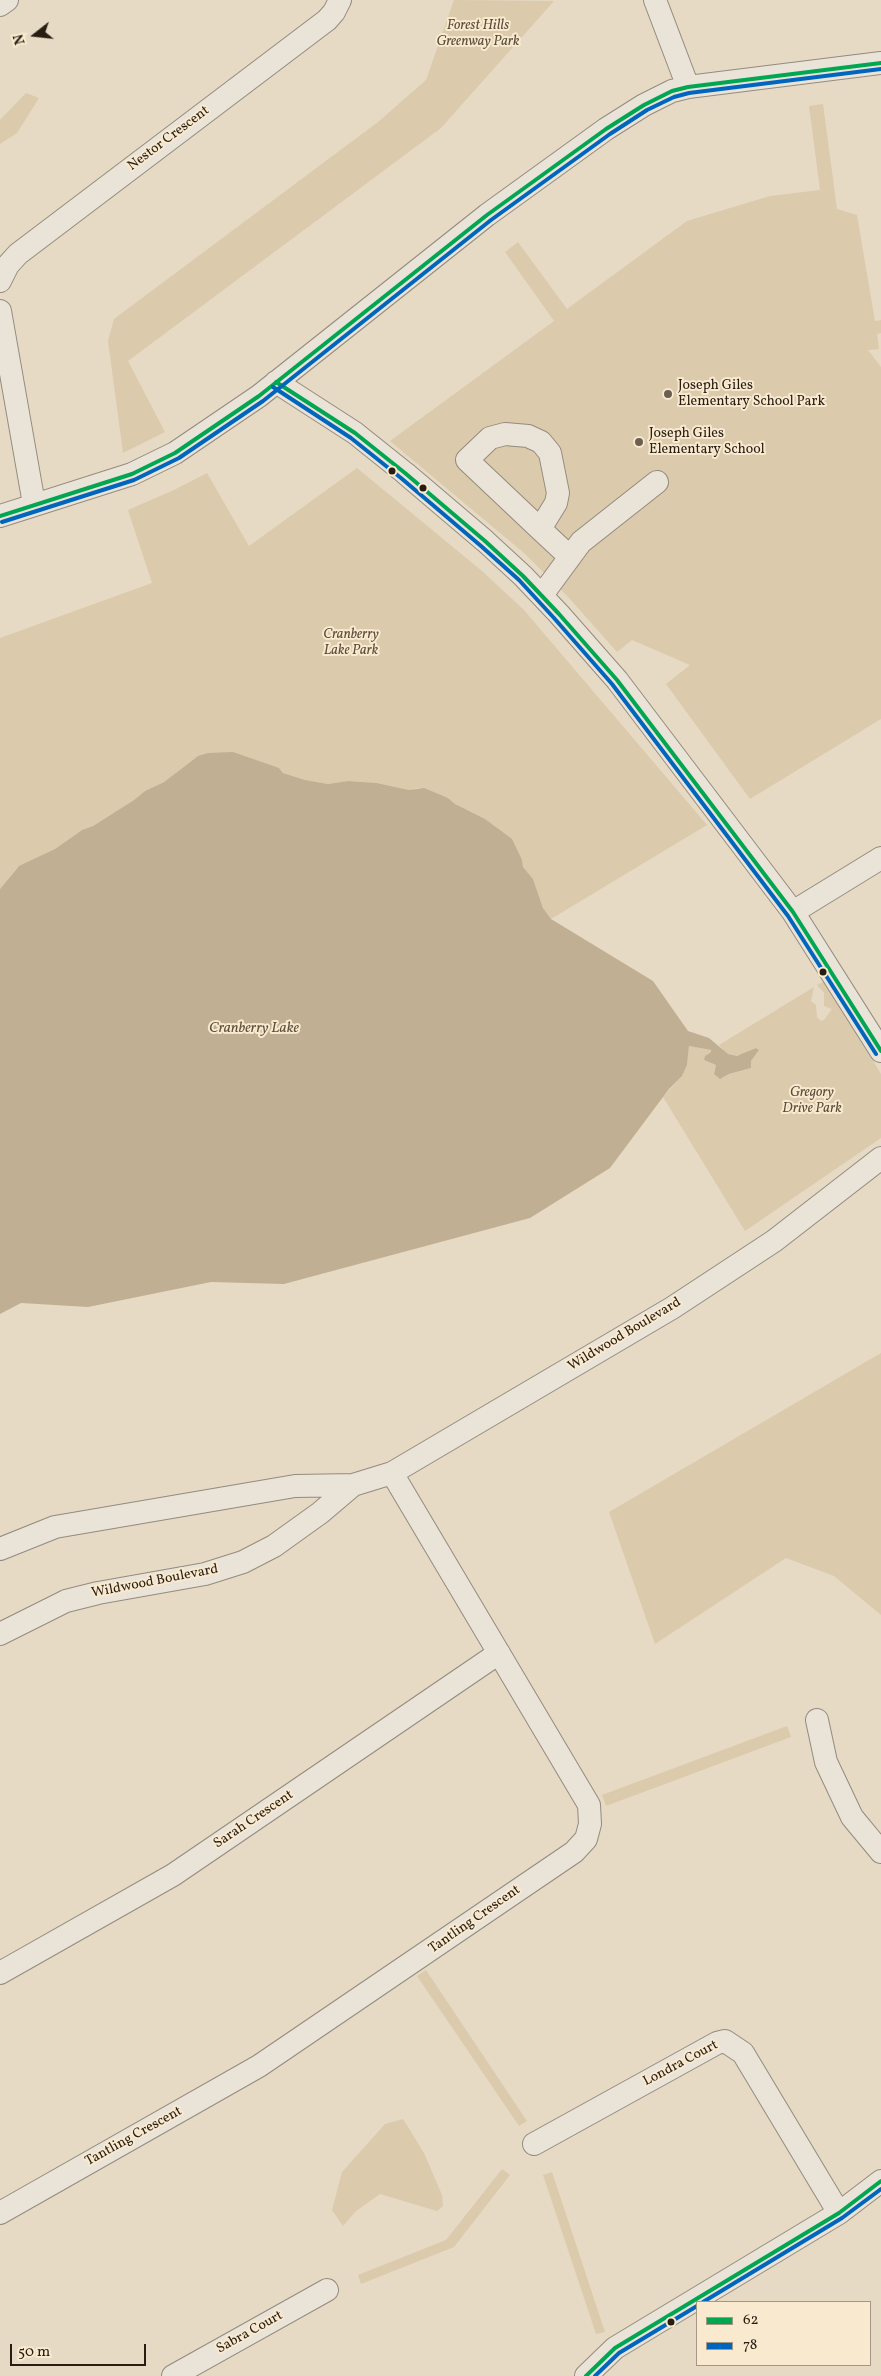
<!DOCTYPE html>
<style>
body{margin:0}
#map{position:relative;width:881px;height:2376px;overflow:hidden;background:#e6dac4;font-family:Vollkorn,serif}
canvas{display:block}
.legend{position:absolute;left:696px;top:2301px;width:175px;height:65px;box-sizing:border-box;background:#f8e9cf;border:1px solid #a49783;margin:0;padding:6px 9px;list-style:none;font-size:15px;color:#271d12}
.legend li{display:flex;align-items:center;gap:10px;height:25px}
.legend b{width:25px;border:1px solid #a49783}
.north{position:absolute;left:10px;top:10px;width:50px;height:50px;-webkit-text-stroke:4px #f8e9cf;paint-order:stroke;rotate:254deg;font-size:14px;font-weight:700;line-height:20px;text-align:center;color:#271d12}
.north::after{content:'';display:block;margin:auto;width:18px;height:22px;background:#271d12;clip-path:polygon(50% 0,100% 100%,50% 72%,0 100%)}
.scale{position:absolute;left:10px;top:2344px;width:136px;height:22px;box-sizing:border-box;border:2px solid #271d12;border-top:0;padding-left:6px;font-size:15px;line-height:18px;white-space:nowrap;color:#271d12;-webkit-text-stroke:4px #f8e9cf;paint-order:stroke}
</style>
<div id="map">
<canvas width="881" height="2376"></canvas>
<ul class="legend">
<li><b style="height:6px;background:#00a651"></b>62</li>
<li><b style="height:6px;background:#0065bd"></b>78</li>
</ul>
<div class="north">N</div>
<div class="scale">50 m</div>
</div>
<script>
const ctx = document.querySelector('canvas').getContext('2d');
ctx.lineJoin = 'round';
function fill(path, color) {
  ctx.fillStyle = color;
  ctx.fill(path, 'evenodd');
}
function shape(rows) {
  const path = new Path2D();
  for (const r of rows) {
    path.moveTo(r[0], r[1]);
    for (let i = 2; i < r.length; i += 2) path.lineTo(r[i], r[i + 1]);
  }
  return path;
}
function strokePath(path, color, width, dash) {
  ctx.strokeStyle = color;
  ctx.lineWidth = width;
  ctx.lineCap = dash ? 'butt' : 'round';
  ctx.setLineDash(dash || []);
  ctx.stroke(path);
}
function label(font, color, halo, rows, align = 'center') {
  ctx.font = font + ' Vollkorn,serif';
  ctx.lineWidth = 4;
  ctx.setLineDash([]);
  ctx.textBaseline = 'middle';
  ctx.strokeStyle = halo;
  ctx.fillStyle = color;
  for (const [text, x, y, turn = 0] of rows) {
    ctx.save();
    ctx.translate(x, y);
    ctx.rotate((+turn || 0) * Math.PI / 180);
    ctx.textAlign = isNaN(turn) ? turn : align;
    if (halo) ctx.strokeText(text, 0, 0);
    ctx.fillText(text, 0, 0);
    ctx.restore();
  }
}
const green = shape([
 [454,0,554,1,441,128,128,361,165,432,123,453,108,341,114,319,378,122,426,80],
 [26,93,39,98,17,133,0,144,0,120],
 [823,104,837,209,857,215,875,321,881,320,881,333,877,334,879,349,868,350,881,367,881,719,750,799,666,684,690,665,632,640,617,652,569,598,524,553,390,441,554,321,505,252,518,242,567,309,687,221,770,196,820,190,809,106],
 [357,468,482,571,524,610,707,825,551,919,543,908,533,879,523,867,522,860,448,798,418,788,409,790,377,783,348,781,328,784,305,780,283,773,279,768,198,756,164,782,145,791,134,800,93,826,82,830,55,849,16,869,0,889,0,638,152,583,128,510,174,490,207,473,249,546],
 [825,981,881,1074,881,1138,745,1231,663,1097,682,1076,687,1065,689,1046,711,1050,711,1052,707,1054,704,1060,716,1065,714,1072,722,1078,729,1074,751,1068,751,1061,759,1050,756,1048,745,1054,735,1056,727,1054,719,1045,814,987,811,1001,816,1005,817,1017,821,1021,824,1020,832,1009,824,1006,824,993,817,985],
 [881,1353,881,1615,834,1576,786,1558,655,1644,609,1512],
 [787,1726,791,1737,606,1806,602,1795],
 [426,1970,527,2121,519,2126,417,1976],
 [403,2119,424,2153,442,2195,443,2206,437,2211,380,2194,356,2211,343,2226,332,2210,342,2172,385,2124],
 [502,2169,510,2175,454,2247,361,2284,358,2275,446,2240],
 [552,2172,605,2332,596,2334,543,2175]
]);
const water = shape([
 [233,752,279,768,283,773,305,780,328,784,348,781,377,783,409,790,424,788,448,798,455,804,485,819,512,839,522,860,523,867,533,879,543,908,551,919,653,981,688,1031,709,1038,728,1054,737,1056,756,1048,759,1050,751,1061,751,1068,729,1074,720,1079,714,1074,716,1065,704,1060,705,1056,711,1052,711,1050,689,1046,687,1065,682,1076,669,1089,610,1168,530,1218,284,1284,211,1282,88,1307,21,1303,0,1314,0,889,19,866,55,849,82,830,93,826,134,800,145,791,164,782,198,756,208,753]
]);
const minor = shape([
 [655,0,688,87],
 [0,5,7,0],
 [0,281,8,265,18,254,327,20,334,12,340,0],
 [0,311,34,504],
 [276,382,355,433,405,473,485,541,523,576,559,614,617,680,793,912,881,1051],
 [0,516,132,474,175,453,259,396,487,215,606,129,644,105,672,91,688,87,881,63],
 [540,529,556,503,558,493,550,453,541,442,528,436,505,434,490,438,467,460,540,529,570,557],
 [542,595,581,542,657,482],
 [793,912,881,858],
 [0,1549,55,1527,295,1486,353,1485,392,1473,672,1308,774,1241,881,1158],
 [0,1634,66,1601,98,1593,205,1574,243,1562,274,1546,320,1513,353,1485],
 [817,1720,826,1762,852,1817,881,1852],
 [0,1973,173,1875,499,1653],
 [534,2144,717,2043,725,2041,743,2053,839,2213],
 [0,2213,259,2066,574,1852,586,1839,590,1824,589,1805,392,1473],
 [173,2376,327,2290],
 [586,2376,615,2348,839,2213,881,2181]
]);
const bus1 = shape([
 [276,382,355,433,405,473,485,541,523,576,559,614,617,680,793,912,881,1051],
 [0,516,132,474,175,453,259,396,487,215,606,129,644,105,672,91,688,87,881,63],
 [586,2376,615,2348,839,2213,881,2181]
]);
const bus2 = shape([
 [273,387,351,438,401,478,481,546,519,580,554,618,612,684,788,916,876,1054],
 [2,522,134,480,179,458,263,401,491,220,610,134,647,110,674,97,689,93,881,69],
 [703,2302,842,2218,881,2189],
 [595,2376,619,2353,697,2306]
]);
const markers = [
 [668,394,5,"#6a5f50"],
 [639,442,5,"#6a5f50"],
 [392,471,4.5,"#271d12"],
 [423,488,4.5,"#271d12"],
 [823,972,4.5,"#271d12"],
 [671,2322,4.5,"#271d12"]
];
const parkNames = [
 ["Forest Hills",478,26],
 ["Greenway Park",478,42],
 ["Cranberry",351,635],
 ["Lake Park",351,651],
 ["Gregory",812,1093],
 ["Drive Park",812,1109]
];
const streetNames = [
 ["Nestor Crescent",169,139,-37],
 ["Wildwood Boulevard",625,1335,-31],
 ["Wildwood Boulevard",155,1582,-11],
 ["Sarah Crescent",254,1820,-34],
 ["Tantling Crescent",475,1920,-35],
 ["Londra Court",681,2064,-28],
 ["Tantling Crescent",134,2137,-29],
 ["Sabra Court",250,2333,-29]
];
const poiNames = [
 ["Joseph Giles",678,386],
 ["Elementary School Park",678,402],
 ["Joseph Giles",649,434],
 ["Elementary School",649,450]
];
const waterNames = [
 ["Cranberry Lake",254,1029]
];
fill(green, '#dbcaac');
fill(water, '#c0af93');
strokePath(minor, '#948b7e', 24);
strokePath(minor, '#eae3d8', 22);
strokePath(bus1, '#00a651', 4);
strokePath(bus2, '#0065bd', 4);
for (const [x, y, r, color] of markers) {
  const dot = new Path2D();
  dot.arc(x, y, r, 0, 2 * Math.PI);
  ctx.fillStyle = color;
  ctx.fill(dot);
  strokePath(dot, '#f8e9cf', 2);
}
label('italic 14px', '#5a4d3a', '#f8e9cf', parkNames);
label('14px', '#271d12', '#f8e9cf', streetNames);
label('14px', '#271d12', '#f8e9cf', poiNames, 'left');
label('italic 15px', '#5d503d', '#f8e9cf', waterNames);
</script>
